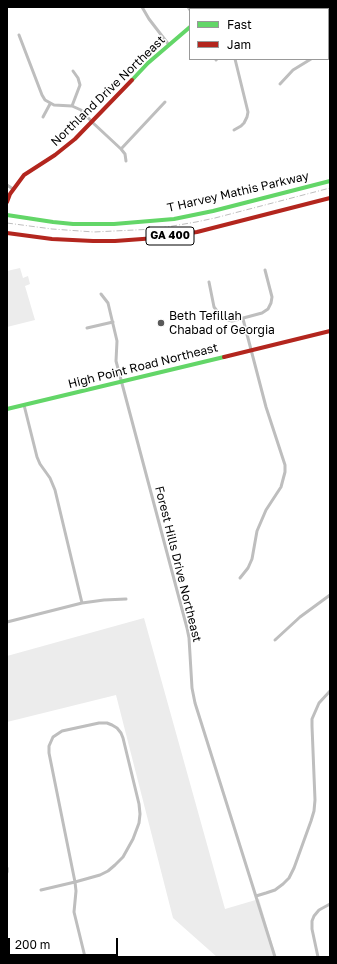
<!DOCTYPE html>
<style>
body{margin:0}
#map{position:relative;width:337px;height:964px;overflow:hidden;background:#fff;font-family:"Golos Text",sans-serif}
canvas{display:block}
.frame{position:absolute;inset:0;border:8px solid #000;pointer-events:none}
.legend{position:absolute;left:189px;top:8px;width:140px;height:52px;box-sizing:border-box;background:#fff;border:1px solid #999;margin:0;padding:5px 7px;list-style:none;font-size:12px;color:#000}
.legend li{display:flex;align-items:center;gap:8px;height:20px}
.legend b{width:20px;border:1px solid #999}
.scale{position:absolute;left:8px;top:938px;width:110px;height:18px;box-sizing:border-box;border:2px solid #000;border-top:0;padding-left:5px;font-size:12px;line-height:14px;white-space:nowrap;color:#000;-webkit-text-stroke:3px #fff;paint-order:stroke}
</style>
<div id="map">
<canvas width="337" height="964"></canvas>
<div class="frame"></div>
<ul class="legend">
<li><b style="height:5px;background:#63d668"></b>Fast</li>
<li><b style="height:5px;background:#b3261e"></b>Jam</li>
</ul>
<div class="scale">200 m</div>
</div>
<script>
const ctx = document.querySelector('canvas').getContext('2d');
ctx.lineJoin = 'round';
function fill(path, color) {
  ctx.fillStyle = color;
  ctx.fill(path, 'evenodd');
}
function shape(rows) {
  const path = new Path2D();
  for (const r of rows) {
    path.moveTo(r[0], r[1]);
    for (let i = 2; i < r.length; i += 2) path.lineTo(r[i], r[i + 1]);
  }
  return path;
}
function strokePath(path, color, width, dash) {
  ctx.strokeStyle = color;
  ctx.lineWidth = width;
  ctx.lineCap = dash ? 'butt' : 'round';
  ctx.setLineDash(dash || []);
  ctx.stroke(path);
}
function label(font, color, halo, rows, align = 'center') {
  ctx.font = font + ' "Golos Text",sans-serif';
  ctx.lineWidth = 3;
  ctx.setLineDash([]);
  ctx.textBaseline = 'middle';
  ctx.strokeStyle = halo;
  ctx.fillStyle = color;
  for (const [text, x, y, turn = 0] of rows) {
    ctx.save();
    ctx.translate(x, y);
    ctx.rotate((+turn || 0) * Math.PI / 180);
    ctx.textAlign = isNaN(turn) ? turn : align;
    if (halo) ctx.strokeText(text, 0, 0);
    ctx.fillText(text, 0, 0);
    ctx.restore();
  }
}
const green = shape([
 [20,268,23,278,28,276,30,284,25,286,35,320,7,327,7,271],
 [144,618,225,909,259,899,276,957,217,957,173,918,116,695,7,722,7,656]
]);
const street = shape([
 [142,7,149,19,169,45],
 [188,7,190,10],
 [19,35,42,95,45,100,54,105,72,106,81,110,92,122,121,149,125,154,126,161],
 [328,50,330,49],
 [216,60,217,59],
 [280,84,293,70,311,59],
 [72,106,80,85,78,78,73,71],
 [43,117,50,104],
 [234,130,241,126,244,123,247,117,248,112,235,59],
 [121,149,165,102],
 [7,185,13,189],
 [209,282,214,307,217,311,225,319,232,321,262,313,268,309,271,303,272,297,265,270],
 [101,294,108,303,117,341,116,361,187,628,189,638,192,688,195,703,275,957],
 [87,328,113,322],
 [24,405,37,457,40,464,50,478,55,490,82,603],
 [240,578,248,568,252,559,257,531,266,510,281,487,285,472,285,465,266,407,243,319],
 [7,622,82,603,104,600,126,599],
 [275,640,300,617,330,595],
 [99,723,107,723,112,725,117,728,121,733,123,738,139,804,140,814,139,823,133,839,123,857,115,865,108,871,100,875,75,882,49,753,49,746,53,737,62,731,99,723],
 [7,868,7,872],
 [41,890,75,882,76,891,74,912,85,957],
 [256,896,266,893,275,890,283,884,289,878,294,868,311,821,314,811,315,800,312,726,312,719,319,703,330,691],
 [318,957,312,929,312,921,314,916,319,910,330,904]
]);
const fast = shape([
 [212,9,216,7],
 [132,80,148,63,190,27],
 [7,215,53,222,73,224,114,224,174,219,213,211,330,181],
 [7,409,224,357]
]);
const jam = shape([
 [7,202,10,194,24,175,55,155,75,139,132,80],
 [7,233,52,239,93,241,115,241,156,238,197,232,330,198],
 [224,357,330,331]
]);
const rail = shape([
 [7,223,52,229,94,232,114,231,155,229,196,222,215,218,330,188]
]);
const markers = [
 [161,323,4,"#595959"]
];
const shields = [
 [170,236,48]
];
const shieldNames = [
 ["GA 400",170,236]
];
const streetNames = [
 ["Northland Drive Northeast",108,91,-44],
 ["T Harvey Mathis Parkway",238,192,-13],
 ["High Point Road Northeast",143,366,-14],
 ["Forest Hills Drive Northeast",178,564,76]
];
const poiNames = [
 ["Beth Tefillah",169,316],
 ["Chabad of Georgia",169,330]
];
fill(green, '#ececec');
strokePath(street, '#bebebe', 3);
strokePath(fast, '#63d668', 4);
strokePath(jam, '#b3261e', 4);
strokePath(rail, '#bebebe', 1, [6, 2, 1, 2]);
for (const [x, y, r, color] of markers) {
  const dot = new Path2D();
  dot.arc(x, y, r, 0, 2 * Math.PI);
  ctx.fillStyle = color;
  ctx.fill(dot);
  strokePath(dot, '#fff', 1.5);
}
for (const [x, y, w] of shields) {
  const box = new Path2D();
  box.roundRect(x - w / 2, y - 9, w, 18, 3);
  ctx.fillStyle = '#fff';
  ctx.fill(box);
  strokePath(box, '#000', 1);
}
label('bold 11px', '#000', null, shieldNames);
label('12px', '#000', '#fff', streetNames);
label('12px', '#000', '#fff', poiNames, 'left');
</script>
